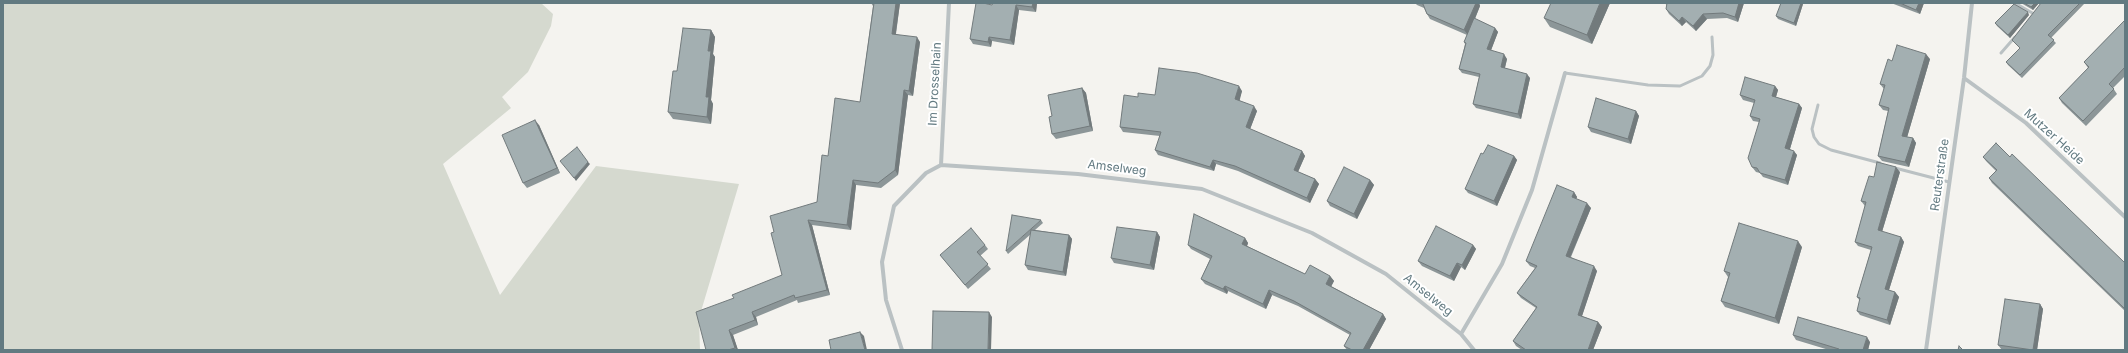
<!DOCTYPE html>
<meta charset="utf-8">
<style>
body{margin:0}
#map{position:relative;width:2128px;height:353px;overflow:hidden;background:#f4f3ef;font-family:Inter,sans-serif}
canvas{display:block}
.frame{position:absolute;inset:0;border:4px solid #627a81;pointer-events:none}
</style>
<div id="map">
<canvas width="2128" height="353"></canvas>
<div class="frame"></div>
</div>
<script>
const ctx = document.querySelector('canvas').getContext('2d');
ctx.lineJoin = 'round';
function fill(path, color) {
  ctx.fillStyle = color;
  ctx.fill(path, 'evenodd');
}
function shape(rows) {
  const path = new Path2D();
  for (const r of rows) {
    path.moveTo(r[0], r[1]);
    for (let i = 2; i < r.length; i += 2) path.lineTo(r[i], r[i + 1]);
  }
  return path;
}
function strokePath(path, color, width, dash) {
  ctx.strokeStyle = color;
  ctx.lineWidth = width;
  ctx.lineCap = dash ? 'butt' : 'round';
  ctx.setLineDash(dash || []);
  ctx.stroke(path);
}
function label(font, color, halo, rows, align = 'center') {
  ctx.font = font + ' Inter,sans-serif';
  ctx.lineWidth = 4;
  ctx.setLineDash([]);
  ctx.textBaseline = 'middle';
  ctx.strokeStyle = halo;
  ctx.fillStyle = color;
  for (const [text, x, y, turn = 0] of rows) {
    ctx.save();
    ctx.translate(x, y);
    ctx.rotate((+turn || 0) * Math.PI / 180);
    ctx.textAlign = isNaN(turn) ? turn : align;
    if (halo) ctx.strokeText(text, 0, 0);
    ctx.fillText(text, 0, 0);
    ctx.restore();
  }
}
const green = shape([
 [3,3,541,3,553,14,551,26,528,72,502,97,511,108,443,164,500,295,596,166,739,184,699,318,700,350,3,350]
]);
const lane = shape([
 [2015,3,2034,14,2035,13],
 [2001,53,2015,37],
 [1565,73,1648,85,1680,86,1702,76,1710,66,1713,55,1712,37],
 [1818,105,1812,129,1814,137,1819,144,1831,150,1880,163],
 [1895,168,1949,182]
]);
const street = shape([
 [1964,78,2026,123,2125,217],
 [941,165,949,3],
 [1461,334,1502,264,1532,190,1565,73],
 [902,350,886,300,882,262,894,206,926,173,941,165,1078,174,1202,189,1312,233,1386,274,1461,334,1474,350],
 [1926,350,1964,78,1972,3]
]);
const wall = shape([
 [871,3,900,3,896,34,920,42,913,96,908,95,898,175,881,188,856,185,851,230,812,225,830,295,798,303,797,300,756,317,758,325,733,335,738,350,706,350,734,298,782,275,774,232,817,202,828,156,860,102,873,6],
 [1037,3,1036,12,1019,10,1014,45,992,41,991,47,973,44,970,39,992,5],
 [1415,3,1479,3,1480,6,1475,19,1495,28,1498,32,1491,50,1507,59,1505,68,1530,78,1521,119,1476,108,1473,104,1479,77,1462,73,1459,69,1465,44,1464,42,1467,35,1430,19,1427,14,1424,8,1417,5],
 [1610,3,1592,44,1550,27,1544,18],
 [1664,3,1744,3,1738,22,1727,18,1707,19,1696,31,1686,22,1682,26,1669,14,1666,9,1667,5],
 [1891,3,1924,3,1920,14],
 [2021,3,2039,3,2033,10],
 [2041,3,2085,3,2051,38,2056,43,2022,78,2008,65,2006,62,2020,48,2012,40],
 [1803,4,1796,26,1778,19,1776,16],
 [2029,15,2010,38,1997,26,1995,23],
 [2125,20,2125,76,2113,88,2117,94,2086,126,2062,103,2059,98,2088,68,2084,62],
 [711,30,715,37,713,54,715,57,711,100,713,104,711,124,673,119,668,112,677,71],
 [1930,59,1907,137,1913,138,1916,143,1909,167,1882,161,1878,156,1888,111,1883,110,1879,105,1884,89,1880,84,1892,61],
 [1775,86,1778,90,1776,97,1799,104,1802,108,1790,149,1797,155,1788,185,1763,177,1760,173,1756,172,1752,167,1759,122,1753,121,1750,116,1754,103,1743,100,1740,95],
 [1082,88,1086,93,1093,131,1056,139,1052,134,1052,116],
 [1242,91,1239,100,1257,111,1250,129,1302,151,1305,156,1298,172,1315,179,1319,184,1310,203,1238,171,1216,164,1214,171,1158,155,1155,150,1160,136,1123,132,1120,127,1138,97,1155,95],
 [1636,111,1639,116,1631,144,1591,132,1588,127],
 [539,125,560,173,527,188,523,183],
 [1483,154,1514,156,1517,160,1497,206,1468,193,1465,189],
 [1983,157,2010,157,2125,263,2125,311,1992,183,1989,178,1996,171,1986,161],
 [1900,172,1882,232,1901,237,1904,242,1889,290,1895,292,1899,297,1890,325,1860,315,1857,311,1860,301,1857,297,1871,250,1858,246,1855,242,1865,206,1861,201,1874,177],
 [1370,180,1374,185,1357,219,1330,206,1327,201],
 [1574,192,1577,197,1576,199,1591,208,1571,257,1597,271,1582,316,1598,322,1602,327,1593,350,1522,350,1516,346,1513,341,1536,308,1521,298,1517,293,1535,268,1530,266,1526,261],
 [1041,220,1043,223,1035,230,1069,235,1072,239,1066,276,1028,270,1025,265,1031,234,1008,254,1006,251],
 [1157,232,1160,237,1154,270,1114,263,1111,258],
 [1245,238,1248,243,1247,246,1305,274,1330,276,1334,281,1331,286,1383,314,1386,319,1369,350,1347,350,1344,346,1350,335,1298,306,1272,295,1266,309,1228,291,1227,294,1205,284,1201,279,1210,259,1191,249,1188,245],
 [985,245,988,249,980,256,991,269,968,289,940,255],
 [1473,245,1476,249,1465,270,1461,267,1454,281,1422,266,1418,261],
 [1802,247,1779,324,1725,307,1721,301,1728,277,1724,271],
 [2040,304,2043,309,2037,350,2002,350,1998,345],
 [1793,335,1870,342,1868,350,1829,350,1796,340]
]);
const shadedWall = shape([
 [896,3,900,3,895,39,892,34],
 [1033,3,1037,3,1036,12,1032,7],
 [1476,3,1479,3,1480,6,1468,35,1464,30],
 [1600,3,1610,3,1592,44,1587,35],
 [1739,3,1744,3,1738,22,1735,17],
 [1801,3,1803,3,1803,4,1796,26,1794,23],
 [1919,3,1924,3,1920,14,1916,10],
 [2035,3,2039,3,2033,10,2031,7],
 [1016,5,1019,10,1014,45,1010,40],
 [2028,12,2029,15,2010,38,2008,35],
 [1703,14,1707,19,1696,31,1693,26],
 [1682,17,1686,22,1682,26,1679,21],
 [1495,28,1498,32,1490,53,1487,49],
 [711,30,715,37,713,54,715,57,711,100,713,104,711,124,707,117,706,97,708,51],
 [917,37,920,42,913,96,909,91],
 [989,37,992,41,991,47,988,42],
 [1504,54,1507,59,1504,71,1501,67],
 [1926,54,1930,59,1906,141,1902,136],
 [1527,74,1530,78,1521,119,1518,114],
 [1239,86,1242,91,1239,103,1235,99],
 [1775,86,1778,90,1775,100,1772,96],
 [1082,88,1086,93,1093,131,1090,126],
 [904,90,908,95,898,175,895,170],
 [1799,104,1802,108,1789,152,1785,148],
 [1254,106,1257,111,1249,132,1246,127],
 [1636,111,1639,116,1631,144,1628,139],
 [535,120,539,125,560,173,557,168],
 [1913,138,1916,143,1909,167,1905,162],
 [1302,151,1305,156,1297,174,1294,170],
 [1794,151,1797,155,1788,185,1785,180],
 [1514,156,1517,160,1497,206,1494,201],
 [1213,160,1216,164,1214,171,1210,167],
 [588,162,590,164,576,181,574,178],
 [1896,167,1900,172,1881,235,1878,230],
 [1315,179,1319,184,1310,203,1307,198],
 [853,180,856,185,851,230,847,225],
 [1370,180,1374,185,1357,219,1354,214],
 [1574,192,1577,197,1575,202,1572,197],
 [1587,203,1591,208,1569,260,1566,256],
 [808,220,812,225,830,295,827,290],
 [1157,232,1160,237,1154,270,1150,265],
 [1069,235,1072,239,1066,276,1063,272],
 [1901,237,1904,242,1888,293,1885,289],
 [1245,238,1248,243,1246,249,1242,244],
 [1798,241,1802,247,1779,324,1775,318],
 [1473,245,1476,249,1465,270,1462,265],
 [1457,263,1461,267,1454,281,1450,276],
 [1594,266,1597,271,1581,319,1578,315],
 [1330,276,1334,281,1330,289,1326,284],
 [1225,286,1228,291,1227,294,1223,289],
 [1269,290,1272,295,1266,309,1263,304],
 [1895,292,1899,297,1890,325,1887,320],
 [2040,304,2043,309,2037,350,2033,350],
 [752,312,756,317,758,325,755,320],
 [989,312,992,317,991,350,988,350],
 [1383,314,1386,319,1369,350,1363,350],
 [1598,322,1602,327,1593,350,1588,350],
 [729,330,733,335,738,350,737,350,735,348],
 [860,332,864,336,867,350,865,350],
 [1867,337,1870,342,1868,350,1863,350]
]);
const building = shape([
 [874,3,896,3,892,34,917,37,909,91,904,90,895,170,878,183,853,180,847,225,808,220,827,290,795,298,794,295,752,312,755,320,729,330,735,348,728,350,706,350,696,312,734,298,732,295,782,275,771,233,774,232,770,216,817,202,822,155,828,156,835,98,860,102,874,3],
 [976,3,983,3,992,5,993,3,1033,3,1032,7,1016,5,1010,40,989,37,988,42,970,39,976,3],
 [1421,3,1476,3,1464,30,1427,14,1423,4,1421,3],
 [1551,3,1600,3,1587,35,1544,18,1551,3],
 [1667,3,1739,3,1735,17,1723,13,1703,14,1693,26,1682,17,1679,21,1666,9,1667,3],
 [1781,3,1801,3,1794,23,1776,16,1781,3],
 [1900,3,1919,3,1916,10,1900,3],
 [2024,3,2035,3,2031,7,2024,3],
 [2041,3,2080,3,2048,35,2054,40,2020,75,2006,62,2020,48,2012,40,2041,3],
 [2014,4,2028,12,2008,35,1995,23,2014,4],
 [1474,18,1495,28,1487,49,1504,54,1501,67,1527,74,1518,114,1473,104,1480,74,1459,69,1466,43,1464,42,1474,18],
 [2125,20,2125,67,2109,84,2114,89,2083,121,2059,98,2089,67,2084,62,2125,20],
 [683,28,711,30,708,51,711,51,706,97,709,97,707,117,668,112,673,71,677,71,683,28],
 [1897,45,1926,54,1902,136,1913,138,1905,162,1878,156,1889,108,1879,105,1885,85,1880,84,1888,59,1892,61,1897,45],
 [1159,68,1197,73,1239,86,1235,99,1254,106,1246,127,1302,151,1294,170,1315,179,1307,198,1235,166,1213,160,1210,167,1155,150,1161,132,1120,127,1124,95,1138,97,1138,93,1155,95,1159,68],
 [1745,77,1775,86,1772,96,1799,104,1785,148,1794,151,1785,180,1760,173,1757,168,1752,167,1748,158,1760,119,1750,116,1755,100,1740,95,1745,77],
 [1082,88,1090,126,1052,134,1049,117,1052,116,1048,95,1082,88],
 [1596,98,1636,111,1628,139,1588,127,1596,98],
 [535,120,557,168,523,183,502,135,535,120],
 [1996,143,2010,157,2012,154,2125,263,2125,309,1989,178,1997,170,1983,157,1996,143],
 [1488,145,1514,156,1494,201,1465,189,1481,153,1483,154,1488,145],
 [577,147,588,162,574,178,560,161,577,147],
 [1877,162,1896,167,1878,230,1901,237,1885,289,1895,292,1887,320,1857,311,1860,298,1857,297,1872,247,1855,242,1866,202,1861,201,1869,176,1874,177,1877,162],
 [1344,167,1370,180,1354,214,1327,201,1344,167],
 [1557,185,1574,192,1572,197,1587,203,1566,256,1594,266,1578,315,1598,322,1588,350,1526,350,1513,341,1537,307,1517,293,1537,266,1526,261,1557,185],
 [1194,214,1245,238,1242,244,1305,274,1310,265,1330,276,1326,284,1383,314,1363,350,1352,350,1344,346,1351,333,1294,301,1269,290,1263,304,1225,286,1223,289,1201,279,1212,256,1188,245,1194,214],
 [1012,215,1041,220,1006,251,1012,215],
 [1739,223,1798,241,1775,318,1721,301,1730,273,1724,271,1739,223],
 [1436,226,1473,245,1462,265,1457,263,1450,276,1418,261,1436,226],
 [1117,227,1157,232,1150,265,1111,258,1117,227],
 [971,228,985,245,977,252,988,264,965,285,940,255,971,228],
 [1031,230,1069,235,1063,272,1025,265,1031,230],
 [2005,299,2040,304,2033,350,1998,345,2005,299],
 [933,311,989,312,988,350,932,350,933,311],
 [1798,317,1867,337,1863,350,1839,350,1839,349,1793,335,1798,317],
 [860,332,865,350,831,350,829,340,860,332],
 [1959,346,1963,350,1958,350,1959,346]
]);
const streetNames = [
 ["Im Drosselhain",935,84,-87],
 ["Mutzer Heide",2054,137,42],
 ["Amselweg",1117,168,7],
 ["Reuterstraße",1940,175,-82],
 ["Amselweg",1428,295,39]
];
fill(green, '#d5d9cf');
strokePath(lane, '#bac1c3', 3);
strokePath(street, '#bac1c3', 4);
fill(wall, '#8c9698');
fill(shadedWall, '#727a7c');
fill(building, '#a3afb1');
strokePath(building, '#727a7c', 1);
label('12px', '#627a81', '#fff', streetNames);
</script>
